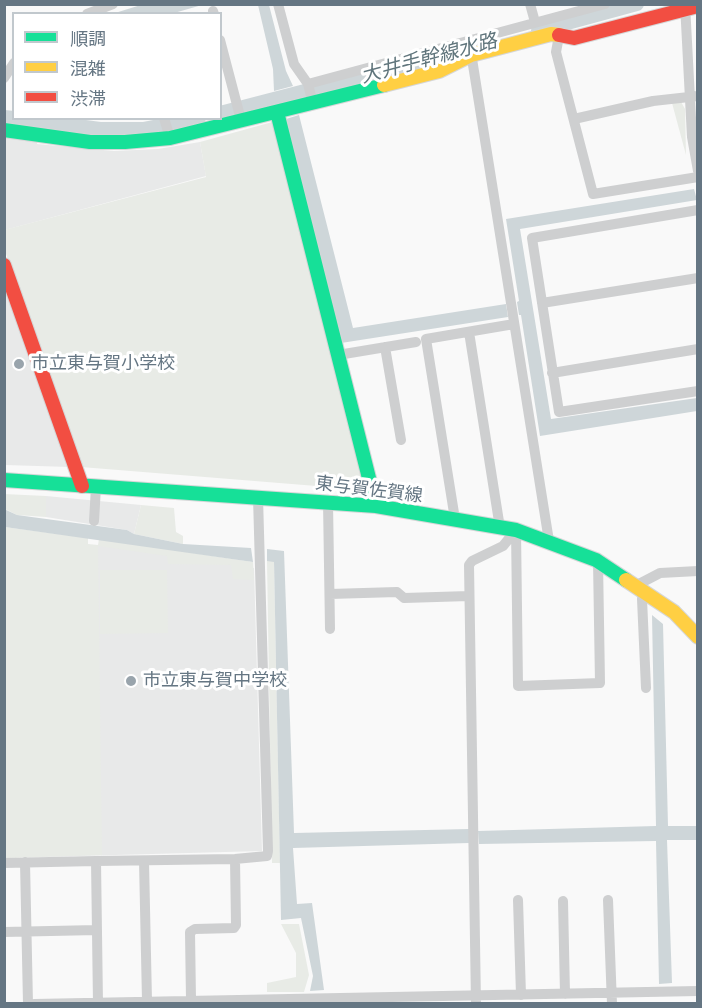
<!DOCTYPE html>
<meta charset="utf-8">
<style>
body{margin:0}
#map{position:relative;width:702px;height:1008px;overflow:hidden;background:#f9f9f9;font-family:"Open Sans","Noto Sans JP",sans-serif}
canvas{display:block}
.frame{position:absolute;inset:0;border:6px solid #657683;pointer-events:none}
.legend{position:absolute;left:12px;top:12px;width:210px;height:108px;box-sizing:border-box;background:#fff;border:2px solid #c1c8cd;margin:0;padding:8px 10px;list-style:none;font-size:18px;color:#657683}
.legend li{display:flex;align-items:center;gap:12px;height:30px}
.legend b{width:30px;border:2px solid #c1c8cd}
</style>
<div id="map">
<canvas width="702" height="1008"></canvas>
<div class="frame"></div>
<ul class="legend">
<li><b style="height:8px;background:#16e098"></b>順調</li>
<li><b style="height:8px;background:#ffcf43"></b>混雑</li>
<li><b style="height:8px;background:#f24e42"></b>渋滞</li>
</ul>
</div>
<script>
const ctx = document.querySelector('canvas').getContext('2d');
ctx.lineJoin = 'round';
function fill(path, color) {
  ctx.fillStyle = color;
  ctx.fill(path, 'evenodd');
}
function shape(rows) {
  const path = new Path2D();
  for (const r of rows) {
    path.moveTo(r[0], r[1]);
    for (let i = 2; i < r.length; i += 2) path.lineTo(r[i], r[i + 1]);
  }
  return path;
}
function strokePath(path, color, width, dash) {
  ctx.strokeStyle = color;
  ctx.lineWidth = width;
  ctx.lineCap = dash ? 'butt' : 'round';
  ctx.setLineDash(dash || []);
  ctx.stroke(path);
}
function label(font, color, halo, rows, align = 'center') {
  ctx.font = font + ' "Open Sans","Noto Sans JP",sans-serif';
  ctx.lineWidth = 6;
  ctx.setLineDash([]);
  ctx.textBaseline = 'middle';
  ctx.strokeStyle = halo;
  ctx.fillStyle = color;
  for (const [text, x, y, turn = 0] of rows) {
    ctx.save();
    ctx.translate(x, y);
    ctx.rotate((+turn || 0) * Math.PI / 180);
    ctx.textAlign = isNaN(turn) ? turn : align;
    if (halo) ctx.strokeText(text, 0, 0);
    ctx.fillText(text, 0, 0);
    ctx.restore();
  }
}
const built = shape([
 [5,134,37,138,37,144,114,151,158,149,200,142,206,176,5,230],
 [4,280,70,467,5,465],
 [46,496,141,505,134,534,127,530,46,517],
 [98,545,254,568,262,851,5,858]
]);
const green = shape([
 [681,102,685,109,686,155,672,103],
 [276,121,366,490,81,467,5,251,4,230,206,177,200,142],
 [4,494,46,496,46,517,17,515,5,509],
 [141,505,174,508,176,532,183,536,183,544,134,534],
 [5,527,88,538,88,544,98,545,99,539,253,562,254,580,233,579,231,565,168,564,167,556,98,546,102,855,5,858],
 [267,561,274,561,280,863,272,863],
 [100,570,167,570,168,633,100,634],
 [281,924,299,924,309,975,304,992,267,992,267,983,296,977,296,953]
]);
const water = shape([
 [144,4,202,4,202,5,174,13,115,13],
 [258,5,269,5,286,71,293,86,274,91,273,69],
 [299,115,353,328,506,304,508,317,341,343,286,119],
 [694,189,697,200,520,229,551,419,697,398,697,411,540,436,521,315,519,315,517,302,519,301,506,219],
 [4,509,17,515,127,530,134,534,183,544,251,548,253,562,5,527],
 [267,549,284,551,294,833,469,829,469,843,293,848,297,904,312,903,324,990,310,991,313,976,301,918,281,920,274,562,267,561],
 [652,615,663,624,668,826,698,826,697,840,667,840,672,983,659,984,656,841,479,844,478,831,656,826]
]);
const canal = shape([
 [538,31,637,4],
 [220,113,478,46],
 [4,117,14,118],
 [18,118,100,129,143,129,199,118]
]);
const street = shape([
 [278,4,294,64,308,84,313,104],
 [530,4,535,22],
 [685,4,692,137,698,171],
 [213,11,214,14],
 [87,14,113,4],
 [559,36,556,52,593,194,698,177],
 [220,40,241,120],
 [469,40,549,541],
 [4,78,14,63],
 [308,84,605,4],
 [164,118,170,138],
 [574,119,653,101,698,96],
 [698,210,532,238,559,412,698,391],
 [542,303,698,278],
 [469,332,500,528],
 [385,347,401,440],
 [338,355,416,342],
 [552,373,698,349],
 [328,502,330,629],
 [454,520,454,513,426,339,514,324],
 [94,521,96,487],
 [516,530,518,686,600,683,598,561],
 [637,585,660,573,698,571],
 [645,591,642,599,646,688],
 [330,594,397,592,404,598,469,596],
 [144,861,147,1001],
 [25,862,28,1004],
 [4,863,96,861],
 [518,900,521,995],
 [608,900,612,1004],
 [563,901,565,994],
 [4,932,97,930],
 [191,1000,190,932,195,929,234,928,236,925,235,859],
 [34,1004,698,991],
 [98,1004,96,861,235,859,267,856,268,851,258,497],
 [476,1004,469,565,472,561,503,546,516,530]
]);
const fast = shape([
 [277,112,376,506],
 [4,130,90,142,125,142,170,138,384,85],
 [4,480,376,506,516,530,596,560,626,580]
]);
const slow = shape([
 [384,85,439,71,471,55,551,34,559,35],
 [626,580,674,612,698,637]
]);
const jam = shape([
 [559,35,574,38,698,6],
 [4,265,82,486]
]);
const markers = [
 [19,364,6,"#99a4ac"],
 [131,681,6,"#99a4ac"]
];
const poiNames = [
 ["市立東与賀小学校",31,364],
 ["市立東与賀中学校",143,681]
];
const streetNames = [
 ["東与賀佐賀線",369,490,7]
];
const waterNames = [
 ["大井手幹線水路",429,59,-15]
];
fill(built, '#e8e9e9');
fill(green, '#e8ebe6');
fill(water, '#ced6d9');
strokePath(canal, '#ced6d9', 14);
strokePath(fast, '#d5d6d7', 16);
strokePath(slow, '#d5d6d7', 16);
strokePath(jam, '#d5d6d7', 16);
strokePath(street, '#cecfd0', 10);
strokePath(fast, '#16e098', 14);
strokePath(slow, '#ffcf43', 14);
strokePath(jam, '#f24e42', 14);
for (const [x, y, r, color] of markers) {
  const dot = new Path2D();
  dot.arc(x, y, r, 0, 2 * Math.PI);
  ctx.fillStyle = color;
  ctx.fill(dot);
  strokePath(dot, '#fff', 2);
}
label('18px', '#657683', '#fff', poiNames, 'left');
label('18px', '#657683', '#fff', streetNames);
label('italic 20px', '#60757c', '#fff', waterNames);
</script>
